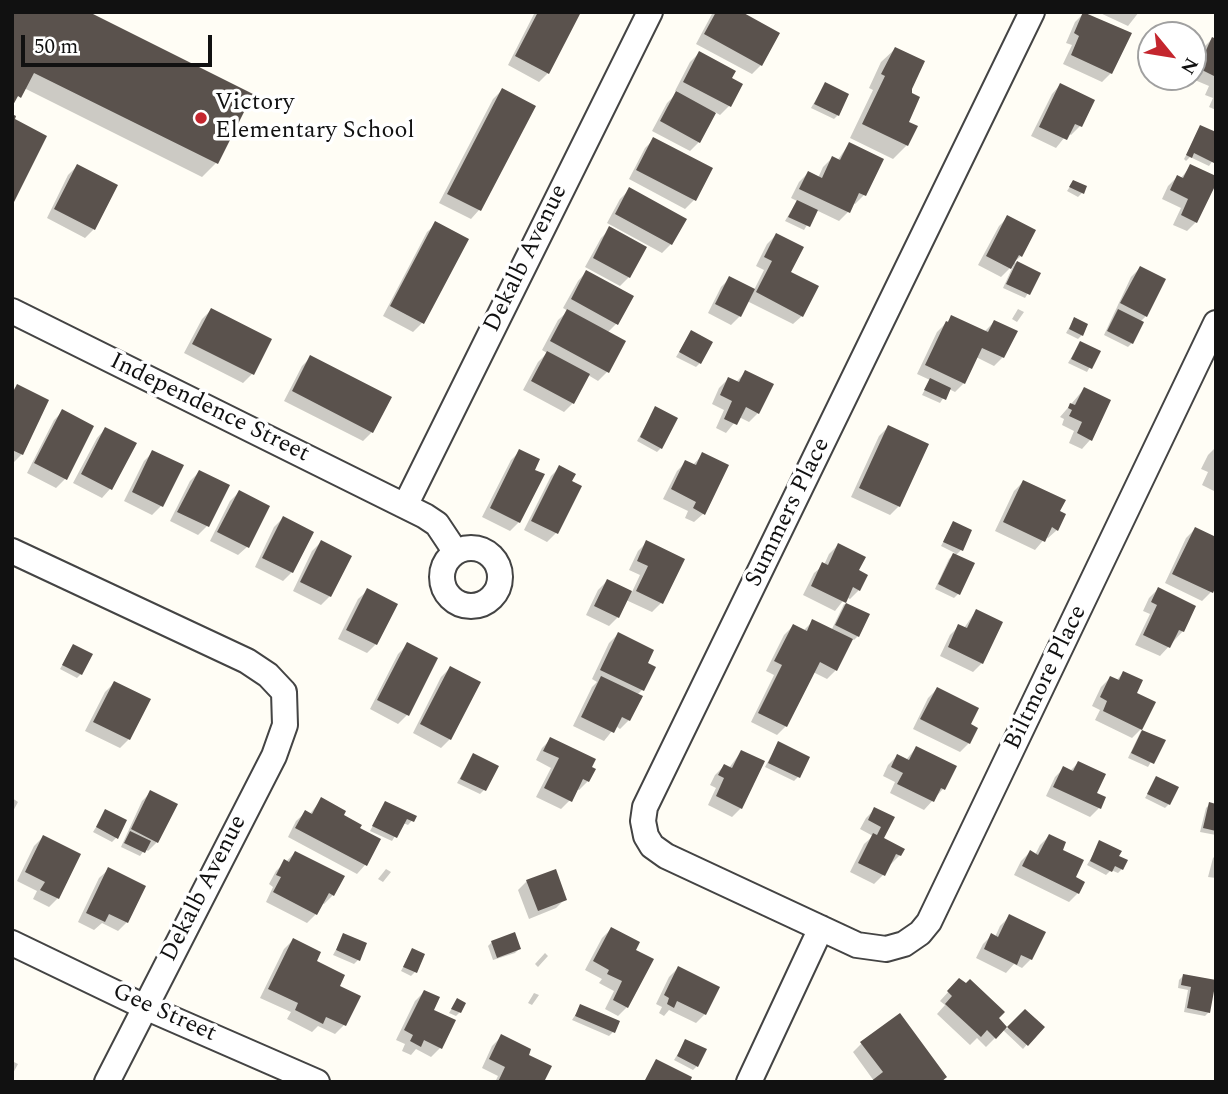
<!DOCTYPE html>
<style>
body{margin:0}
#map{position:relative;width:1228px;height:1094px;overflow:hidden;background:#fffdf5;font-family:Spectral,serif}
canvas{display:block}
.frame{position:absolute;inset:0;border:14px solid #111;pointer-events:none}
.north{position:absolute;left:1137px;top:21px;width:70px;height:70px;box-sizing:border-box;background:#fff;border:2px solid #a0a0a0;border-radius:50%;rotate:120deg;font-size:19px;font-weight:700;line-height:28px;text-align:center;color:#111}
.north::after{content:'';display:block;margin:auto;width:24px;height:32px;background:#c4262e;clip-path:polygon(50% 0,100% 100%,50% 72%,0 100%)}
.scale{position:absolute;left:21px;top:35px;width:191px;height:32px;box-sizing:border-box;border:4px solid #111;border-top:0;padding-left:9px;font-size:21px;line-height:24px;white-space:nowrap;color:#111;-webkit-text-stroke:5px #fff;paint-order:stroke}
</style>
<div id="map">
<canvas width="1228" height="1094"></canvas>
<div class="frame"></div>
<div class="north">N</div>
<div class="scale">50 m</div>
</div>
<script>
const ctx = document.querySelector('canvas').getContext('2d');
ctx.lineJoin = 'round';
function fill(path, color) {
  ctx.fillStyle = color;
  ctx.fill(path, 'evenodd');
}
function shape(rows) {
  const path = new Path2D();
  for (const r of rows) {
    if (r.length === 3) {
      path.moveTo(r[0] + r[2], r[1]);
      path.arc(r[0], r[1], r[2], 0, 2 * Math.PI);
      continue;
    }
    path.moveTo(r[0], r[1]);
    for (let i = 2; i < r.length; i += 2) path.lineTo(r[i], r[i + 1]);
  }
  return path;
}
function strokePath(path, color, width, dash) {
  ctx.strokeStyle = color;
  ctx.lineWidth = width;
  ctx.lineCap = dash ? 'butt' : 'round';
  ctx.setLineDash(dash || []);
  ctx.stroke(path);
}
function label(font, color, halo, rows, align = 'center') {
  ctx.font = font + ' Spectral,serif';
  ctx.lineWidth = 7;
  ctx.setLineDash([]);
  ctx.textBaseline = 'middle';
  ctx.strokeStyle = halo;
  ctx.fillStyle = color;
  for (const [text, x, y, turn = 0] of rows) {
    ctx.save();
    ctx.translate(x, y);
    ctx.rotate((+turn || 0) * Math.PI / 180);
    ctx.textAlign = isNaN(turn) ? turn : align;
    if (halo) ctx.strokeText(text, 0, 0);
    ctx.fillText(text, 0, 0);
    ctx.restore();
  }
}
const shadow = shape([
 [12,12,216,163,202,177,24,88,12,104],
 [535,12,579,12,548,73,539,82,508,65],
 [713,12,738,12,761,65,752,74,696,44],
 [1098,12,1139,12,1128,26],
 [1084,13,1111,73,1102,82,1063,64,1072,45,1066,43,1075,22],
 [1212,39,1216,41,1216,110,1209,107,1213,98,1205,95,1209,86,1190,78,1193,77,1193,71,1203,48],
 [895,49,911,89,906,122,915,127,907,145,893,159,850,138,873,90,869,88,881,62],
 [699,53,730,79,729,106,720,115,715,112,699,142,690,151,652,131,667,103,678,92,675,91,690,62],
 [825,84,838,115,834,119,811,108],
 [1060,85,1080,126,1071,135,1068,133,1056,148,1031,136,1052,94],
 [502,90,534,106,479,210,471,219,439,203,493,99],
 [1201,127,1216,134,1216,156,1209,166,1190,157,1186,161,1184,159],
 [654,139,694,200,685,209,629,179,645,148],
 [849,144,882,160,864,195,855,204,853,203,848,212,839,221,816,210,804,230,785,221,797,201,791,198,799,182,808,173,818,178,823,167,832,158,837,161],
 [77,166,94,229,85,238,47,218,68,175],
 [1191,166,1196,222,1187,231,1173,225,1181,208,1162,199,1168,186,1177,177,1180,179],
 [1073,182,1082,193,1078,197,1067,191],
 [629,190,671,244,662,253,607,223,620,199],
 [1008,217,1021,256,1014,262,1039,274,1025,298,1003,288,1014,264,1001,277,978,265,999,226],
 [436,224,422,323,413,332,383,316,427,232],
 [610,229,629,277,620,286,585,267,601,238],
 [776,235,802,316,793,324,747,301,740,316,731,325,708,313,721,287,730,278,754,290,764,270,756,266,767,244],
 [1140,268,1146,316,1140,322,1132,343,1128,347,1104,335,1131,277],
 [586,272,617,323,607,333,607,372,598,381,588,375,573,403,564,412,523,390,538,362,547,353,542,350,558,320,568,311,563,308,578,281],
 [1018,309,1024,312,1017,322,1012,319],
 [211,310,270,340,252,374,243,383,184,353,202,319],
 [952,317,984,332,994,322,1003,357,994,366,976,357,964,383,955,392,949,389,940,403,922,395,930,380,917,374,937,332],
 [1074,319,1082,335,1078,339,1066,333],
 [691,332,700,363,696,367,676,357],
 [1080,343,1098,352,1087,372,1068,363],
 [311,357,372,432,363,441,284,401,302,366],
 [746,372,758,413,749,422,739,417,726,433,716,428,724,410,712,404,719,388,728,379,737,381],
 [17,386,22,454,13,463,12,391],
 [1084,389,1090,440,1082,449,1069,443,1074,431,1062,425,1064,419,1060,417],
 [655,409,661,448,657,452,637,441],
 [63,411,65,479,56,488,27,473,54,420],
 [888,427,899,506,890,515,851,497,879,436],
 [105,429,134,444,110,489,102,498,73,483,97,438],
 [1216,447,1216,492,1202,485,1208,472,1201,469,1208,455],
 [520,451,519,522,510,531,482,517,511,460],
 [153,452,161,506,152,515,124,501,144,461],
 [703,454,703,514,694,522,685,518,688,511,663,499,677,471,686,462,692,466],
 [560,467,556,533,547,542,524,530,551,476],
 [199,472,227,486,207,526,198,535,170,521,190,481],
 [1023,482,1058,511,1057,530,1048,538,1046,537,1035,550,995,531,1014,491],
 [239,492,247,547,238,555,210,541,230,501],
 [283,518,292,572,283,581,255,567,274,527],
 [953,523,961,550,955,556,958,594,954,598,935,589,949,559,955,553,941,546],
 [1195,529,1211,592,1202,601,1165,583,1186,538],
 [321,542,330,596,321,605,293,591,312,551],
 [647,542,661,603,652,612,626,600,618,617,609,626,586,615,598,590,607,581,632,592,640,575,629,570,638,551],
 [838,545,857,571,859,590,850,599,846,597,835,611,803,595,814,573,824,565,829,554],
 [1158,589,1183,631,1160,656,1135,645,1150,614,1143,611,1149,598],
 [367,591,396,605,376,644,367,653,338,639,358,599],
 [844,604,868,615,858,636,854,640,851,638,836,670,827,679,813,672,786,726,777,735,751,722,774,675,766,671,784,635,793,626,803,631,813,621,831,631],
 [976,611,982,663,973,672,940,656,950,635,959,626,964,628],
 [618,634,645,663,653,667,642,690,637,695,629,720,620,729,616,726,604,741,573,726,592,687,597,682,592,679,609,643],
 [407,645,407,715,398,724,370,709,398,654],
 [73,646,81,674,77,678,60,669],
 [450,668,450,739,441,748,413,733,441,677],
 [1123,673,1141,729,1132,738,1095,720,1100,710,1092,706,1101,687,1110,678,1116,681],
 [114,683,129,739,120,748,85,731,105,692],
 [937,689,969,725,969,743,960,752,913,729,928,698],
 [1141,731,1163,741,1148,767,1128,758],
 [551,739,588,781,579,790,576,789,570,800,561,809,536,797,551,768,536,760,542,748],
 [778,743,798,777,794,781,765,767],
 [916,748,943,789,924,810,890,793,895,782,883,776,888,765,897,756,906,760],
 [741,752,741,808,732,817,708,805,716,788,710,785,715,775,724,766,729,768],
 [473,755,484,790,480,794,457,783],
 [1078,763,1095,794,1099,808,1090,817,1046,796,1055,777,1064,768,1070,771],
 [1157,778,1169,804,1165,808,1145,798],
 [151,792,157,842,148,851,145,849,140,856,121,847,142,801],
 [12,798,18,802,12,813],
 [321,800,341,816,365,865,357,874,288,837,296,821,305,813,309,815],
 [385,803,415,817,408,825,403,823,392,841,370,831],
 [1210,804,1216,806,1216,835,1200,832,1206,808],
 [875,809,892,818,882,839,900,855,891,864,889,863,883,875,874,884,850,872,864,844,873,836,860,829,866,818],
 [106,811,116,838,112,842,93,832],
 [1049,836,1061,850,1074,878,1083,882,1078,893,1069,902,1014,875,1021,861,1030,852,1035,855,1040,845],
 [43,837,58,898,49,907,33,899,37,891,17,881,34,846],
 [1100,843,1117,857,1122,869,1118,873,1111,870,1106,875,1087,865],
 [295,853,333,895,324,904,322,903,316,914,307,923,266,902,273,887,269,884,276,871],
 [1216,855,1216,878,1208,877,1213,858],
 [386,869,391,872,383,882,378,879],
 [108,870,127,922,118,931,102,923,94,930,78,922,99,878],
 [527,881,565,899,556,908,529,919,518,890],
 [1009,917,1031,959,1022,968,1014,964,1006,973,976,958,983,944,992,935,995,937,1000,926],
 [611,929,633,951,627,1007,618,1016,605,1009,614,991,599,983,602,979,585,970,602,938],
 [344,935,358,960,354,964,333,955],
 [293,940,338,987,358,997,344,1025,335,1034,318,1026,312,1032,287,1019,291,1012,260,998,284,949],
 [492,942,519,949,515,953,493,960,488,946],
 [412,950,415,972,411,976,401,971],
 [545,953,548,956,538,967,535,964],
 [678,968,705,1014,696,1023,669,1010,664,1016,659,1013,662,1007,656,1004,669,977],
 [1183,976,1209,1012,1205,1016,1184,1012,1188,990,1178,988,1179,980],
 [959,980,1007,1029,1025,1011,1042,1027,1023,1049,1003,1030,986,1047,977,1038,970,1045,937,1014,945,1005,940,1001],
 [424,992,440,1048,431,1057,416,1049,411,1055,402,1051,405,1044,396,1040,415,1001],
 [534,993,539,995,532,1005,528,1003],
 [457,1000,460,1012,456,1016,449,1013],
 [581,1006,618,1022,613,1032,609,1036,572,1020],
 [501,1037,542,1082,495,1082,498,1076,482,1068,492,1046],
 [686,1041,697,1066,693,1070,674,1060],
 [862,1043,940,1082,874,1081,853,1052],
 [12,1061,18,1064,12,1075]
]);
const building = shape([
 [12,12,89,12,253,94,218,164,34,73,21,98,18,96,12,107],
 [538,12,581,12,549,74,515,56],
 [716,12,742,12,780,33,762,66,704,34],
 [1083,12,1132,33,1112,74,1071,55,1079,36,1074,33],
 [1212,37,1216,39,1216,77,1198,68],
 [895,47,925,61,912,89,912,93,920,97,909,122,918,126,908,146,862,124,885,76,881,74],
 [699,51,736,71,732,78,743,84,731,107,683,82],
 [825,82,849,94,839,116,814,104],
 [1060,83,1095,100,1082,127,1075,124,1067,140,1039,127],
 [502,88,536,106,481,211,447,194],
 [676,91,716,113,700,143,660,121],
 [12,114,16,116,15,119,47,136,12,206],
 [1200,125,1216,132,1214,163,1194,153,1192,158,1186,155],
 [653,137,713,168,696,201,636,170],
 [849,142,884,159,866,196,859,193,850,213,799,189,808,171,822,178,832,156,840,160],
 [77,164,118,185,95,230,54,209],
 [1190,164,1216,176,1216,184,1197,223,1181,215,1188,199,1170,190,1177,175,1183,178],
 [1073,180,1087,186,1084,194,1069,187],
 [629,187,687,219,672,245,615,214],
 [797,200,818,210,810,227,788,217],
 [1007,215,1036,230,1022,257,1019,255,1011,269,986,256],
 [435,221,469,239,424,324,390,306],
 [609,226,647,247,630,278,593,258],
 [776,233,804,247,791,272,819,286,803,317,756,292,772,261,764,257],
 [1017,261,1041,273,1030,295,1006,284],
 [1140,266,1166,279,1147,317,1120,303],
 [586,270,634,296,618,325,571,299],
 [729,276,755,289,741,317,715,304],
 [211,308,272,339,254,375,192,344],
 [567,309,626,341,609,373,550,341],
 [1118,309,1144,322,1133,344,1107,331],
 [951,315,988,332,994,320,1018,331,1004,358,982,348,965,384,925,365,946,321,948,322],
 [1074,317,1088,324,1083,336,1069,329],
 [691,330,713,342,701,364,679,352],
 [1080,341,1101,351,1092,369,1071,359],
 [547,351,590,374,574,404,531,381],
 [310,355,392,397,373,433,292,391],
 [745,370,774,384,759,414,746,407,737,425,724,419,732,401,720,395,728,377,739,382],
 [930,378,951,388,946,400,924,390],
 [17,384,49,400,23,455,12,450,12,394],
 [1084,387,1111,400,1092,441,1077,433,1082,422,1069,416,1072,410,1068,408,1070,403,1075,405],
 [655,406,678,418,662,449,640,437],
 [62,409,94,426,67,480,34,463],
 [888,425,929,444,900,507,859,488],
 [105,427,137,443,112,490,81,474],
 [519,449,540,459,535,470,545,474,520,523,490,508],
 [152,450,184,465,163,507,132,492],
 [702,452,729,465,705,515,693,508,696,502,671,489,685,460,696,465],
 [559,465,576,474,572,481,582,486,558,534,531,521],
 [199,470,230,485,209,527,177,512],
 [1023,480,1066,500,1060,511,1066,514,1058,531,1052,527,1045,542,1003,522],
 [239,490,270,506,249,548,217,532],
 [283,516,314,532,293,573,262,558],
 [953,521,972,530,963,551,943,542],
 [1195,527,1216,537,1216,586,1213,593,1172,574],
 [321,540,352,556,331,597,300,582],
 [646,540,685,559,663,604,636,591,648,566,637,561],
 [838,543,866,557,859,570,868,575,860,591,853,587,846,603,870,614,859,637,835,625,846,603,811,586,822,562,828,565],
 [953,553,975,563,960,595,938,584],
 [607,579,632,591,619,618,594,606],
 [1158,587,1196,606,1184,632,1179,630,1170,648,1143,635,1157,605,1151,602],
 [367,588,398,604,377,645,346,630],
 [976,609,1003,622,983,664,948,647,958,624,967,628],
 [812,619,853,639,837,671,820,662,787,727,758,713,782,665,774,661,793,624,807,631],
 [618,632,654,650,648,663,656,667,644,691,600,670],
 [407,642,438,658,409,716,377,700],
 [73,644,93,654,82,675,62,665],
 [450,666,481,682,451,740,420,724],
 [1123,671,1143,680,1137,693,1156,702,1142,730,1166,740,1154,764,1131,753,1142,730,1103,711,1107,701,1100,697,1110,676,1119,680],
 [601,676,643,696,630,721,622,717,614,733,581,717],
 [114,681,151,699,130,740,93,722],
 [937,687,979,708,971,724,978,728,970,744,920,719],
 [550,737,596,759,592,767,596,769,589,782,583,779,572,802,544,788,559,758,543,751],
 [778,741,810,757,800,778,768,763],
 [916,746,957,766,945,790,941,788,934,802,897,784,903,773,891,767,897,754,909,760],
 [741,750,765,761,742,809,716,796,724,778,718,775,724,764,732,768],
 [473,753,499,766,486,791,460,779],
 [1078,761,1106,774,1097,793,1106,797,1101,809,1053,787,1063,766,1073,771],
 [1156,776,1179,787,1170,805,1147,794],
 [150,790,178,804,158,843,131,829],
 [321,797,346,811,344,815,362,825,360,828,381,839,367,866,295,828,305,810,312,814],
 [385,801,417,816,414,822,407,819,397,838,372,826],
 [1209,802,1216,804,1216,831,1203,828],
 [874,807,895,817,884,838,905,849,901,856,896,854,885,876,858,863,873,833,877,835,881,827,868,820],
 [105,809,127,820,118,839,96,827],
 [130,831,151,841,145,853,124,843],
 [1049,834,1066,842,1063,850,1084,860,1076,877,1085,882,1079,894,1022,866,1030,850,1038,855],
 [43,835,81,854,59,899,40,890,45,882,25,872],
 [1099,840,1122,851,1119,856,1128,860,1123,870,1115,866,1112,872,1090,861],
 [295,851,345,876,334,896,329,893,317,915,273,892,281,877,276,875,284,859,289,862],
 [108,867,146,886,128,923,109,914,105,922,86,913],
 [556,869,567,900,538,911,526,880],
 [1009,914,1046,932,1032,960,1021,955,1017,965,984,949,991,933,998,937],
 [611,927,640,942,636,950,654,959,628,1008,613,1000,622,981,607,974,609,970,593,961],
 [515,932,521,949,497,958,491,941],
 [343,933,367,943,360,961,336,950],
 [293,938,321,952,317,961,345,975,340,986,361,996,346,1026,326,1017,323,1024,295,1010,298,1003,268,989],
 [412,948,425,954,417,973,403,967],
 [678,966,720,987,706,1015,677,1001,674,1008,667,1004,669,998,664,995],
 [1183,974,1216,980,1210,1013,1187,1008,1191,987,1181,985],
 [959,978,966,983,970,979,1005,1012,999,1018,1007,1027,996,1039,987,1030,981,1037,945,1004,952,996,947,991],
 [424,990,440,997,434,1010,456,1020,442,1049,424,1040,421,1047,410,1041,413,1035,404,1030],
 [457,998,466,1003,461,1013,451,1009],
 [580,1004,620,1021,615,1033,575,1016],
 [1025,1009,1045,1027,1028,1046,1007,1027],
 [900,1013,947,1077,941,1082,870,1082,883,1072,860,1042],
 [501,1034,531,1049,529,1055,552,1066,544,1082,498,1082,505,1067,489,1059],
 [685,1039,707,1049,698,1067,677,1056],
 [656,1059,692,1077,690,1082,644,1082]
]);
const minor = shape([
 [1032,12,645,807,643,821,646,836,652,846,666,856,857,945,886,949,904,944,920,933,929,922,1216,323],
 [12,311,425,516,437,524,455,551],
 [405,506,650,12],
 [471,577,29],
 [12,551,247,661,268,675,284,692,285,725,274,756,107,1082],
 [12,943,145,1007,317,1082],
 [749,1082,821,928]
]);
const markers = [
 [201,118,7,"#c4262e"]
];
const poiNames = [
 ["Victory",215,104],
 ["Elementary School",215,132]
];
const streetNames = [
 ["Dekalb Avenue",527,259,-64],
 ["Independence Street",209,409,26],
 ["Summers Place",789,513,-64],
 ["Biltmore Place",1047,678,-64],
 ["Dekalb Avenue",205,889,-63],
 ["Gee Street",164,1014,24]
];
fill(shadow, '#0003');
fill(building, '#5a524d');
strokePath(minor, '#444', 28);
strokePath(minor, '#fff', 24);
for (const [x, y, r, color] of markers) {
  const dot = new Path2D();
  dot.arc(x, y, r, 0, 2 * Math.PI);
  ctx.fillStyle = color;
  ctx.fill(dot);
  strokePath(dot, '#fff', 2.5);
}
label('24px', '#111', '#fff', poiNames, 'left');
label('24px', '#111', '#fff', streetNames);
</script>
